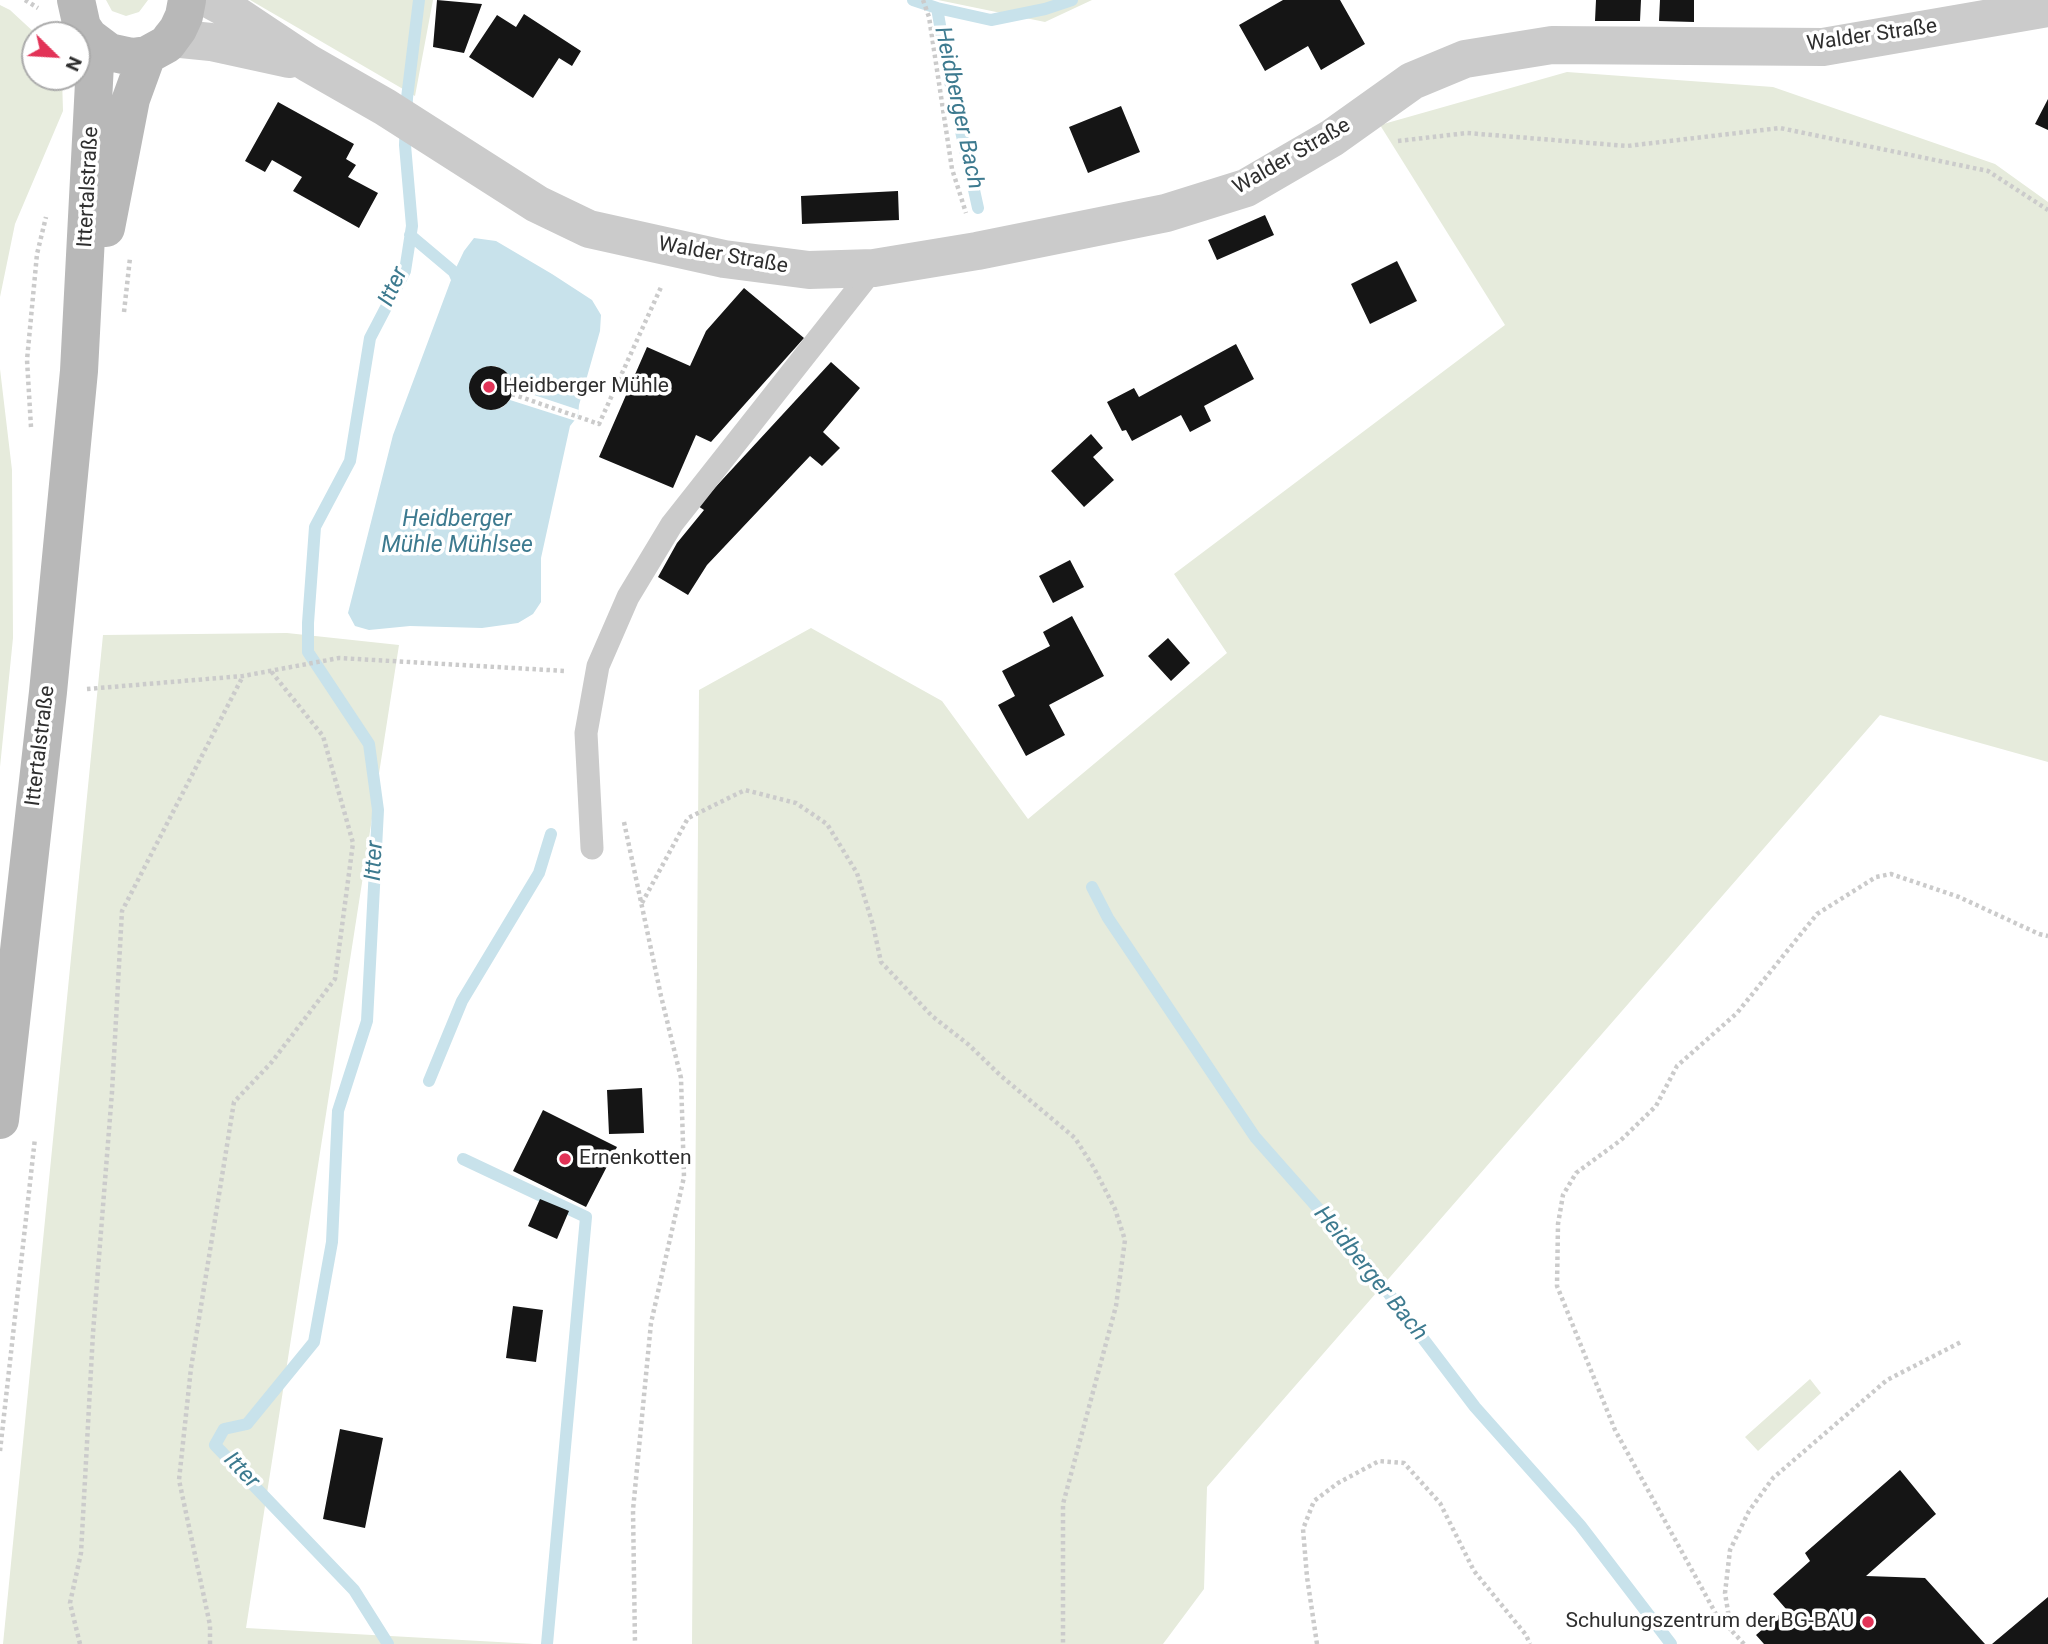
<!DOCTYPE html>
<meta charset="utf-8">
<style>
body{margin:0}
#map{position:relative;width:2048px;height:1644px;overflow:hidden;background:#fff;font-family:Roboto,sans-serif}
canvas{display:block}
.north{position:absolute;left:21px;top:21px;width:70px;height:70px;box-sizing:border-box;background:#fff;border:2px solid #ababab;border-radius:50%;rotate:114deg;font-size:19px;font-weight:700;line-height:28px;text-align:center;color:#2e2e2e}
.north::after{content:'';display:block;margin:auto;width:24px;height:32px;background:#e23357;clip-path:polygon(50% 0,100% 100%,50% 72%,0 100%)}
</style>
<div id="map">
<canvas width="2048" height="1644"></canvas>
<div class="north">N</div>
</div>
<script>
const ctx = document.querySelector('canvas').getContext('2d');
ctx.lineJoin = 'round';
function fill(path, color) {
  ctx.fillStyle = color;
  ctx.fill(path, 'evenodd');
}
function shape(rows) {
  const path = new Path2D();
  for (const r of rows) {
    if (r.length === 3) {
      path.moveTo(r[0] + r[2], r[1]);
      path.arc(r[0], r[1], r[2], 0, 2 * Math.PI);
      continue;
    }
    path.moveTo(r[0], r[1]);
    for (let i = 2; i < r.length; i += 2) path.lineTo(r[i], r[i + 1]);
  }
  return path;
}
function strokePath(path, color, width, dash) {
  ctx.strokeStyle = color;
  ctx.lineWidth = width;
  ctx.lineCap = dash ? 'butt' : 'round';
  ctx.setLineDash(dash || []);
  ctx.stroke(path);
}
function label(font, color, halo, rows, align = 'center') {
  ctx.font = font + ' Roboto,sans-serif';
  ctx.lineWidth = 7;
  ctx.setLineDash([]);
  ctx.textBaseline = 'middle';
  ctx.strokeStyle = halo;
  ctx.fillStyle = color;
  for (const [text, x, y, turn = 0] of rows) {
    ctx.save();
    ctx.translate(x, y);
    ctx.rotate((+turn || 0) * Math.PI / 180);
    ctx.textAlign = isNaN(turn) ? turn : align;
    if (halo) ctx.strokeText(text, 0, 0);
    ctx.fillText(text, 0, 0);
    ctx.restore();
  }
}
const green = shape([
 [106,0,148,0,139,12,126,16,112,11],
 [250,0,433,0,415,96],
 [938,0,1092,0,1045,22],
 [0,5,10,10,37,35,35,77,62,77,63,111,15,224,0,297],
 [1567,72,1773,87,1995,164,2048,202,2048,762,1880,715,1207,1487,1204,1589,1163,1644,692,1644,699,690,811,628,942,701,1028,819,1227,653,1174,574,1505,325,1380,125],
 [0,369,12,470,13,638,0,767],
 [287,633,399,645,246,1628,534,1644,3,1644,103,635],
 [1810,1379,1821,1393,1758,1451,1745,1437]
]);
const water = shape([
 [474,238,496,241,552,274,592,300,601,315,600,331,579,405,578,416,570,426,541,558,541,602,533,614,518,623,482,628,410,626,369,630,355,626,348,613,393,435,454,272,464,251]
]);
const pier = shape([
 [489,366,496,366,508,374,513,380,513,388,579,410,576,421,510,400,503,407,494,410,482,408,472,398,470,384,476,372]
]);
const stream = shape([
 [913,0,937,8,991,20,1045,9,1072,0],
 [937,8,949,77,978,208],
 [410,235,454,272,461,288],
 [1092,887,1108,918,1255,1137,1361,1257,1475,1407,1580,1525,1671,1644],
 [429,1081,462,1001,539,873,551,834],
 [463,1159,586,1217,547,1644],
 [388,1644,354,1590,215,1445,224,1429,247,1424,314,1342,332,1242,338,1111,367,1021,378,810,369,744,308,652,308,623,315,527,350,461,370,338,405,271,412,226,405,145,407,98,419,0]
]);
const building = shape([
 [437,0,482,4,464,53,433,47],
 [1283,0,1340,0,1365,44,1321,70,1308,46,1265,71,1239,25],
 [1596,0,1641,0,1640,21,1595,21],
 [1660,0,1694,0,1694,22,1659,21],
 [524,14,581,51,572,66,559,58,533,98,469,57,497,15,516,27],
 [2048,99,2048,130,2035,124],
 [278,102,354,144,346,159,356,165,348,177,378,193,359,228,293,191,302,177,272,160,265,172,245,161],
 [1121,106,1140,152,1088,173,1069,127],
 [898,191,899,220,802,224,801,196],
 [1265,215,1274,235,1217,260,1208,240],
 [1397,261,1417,301,1370,324,1351,284],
 [744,288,804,338,711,442,696,435,673,488,599,457,647,347,690,366,706,331],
 [1236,344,1254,379,1204,406,1211,421,1190,432,1181,415,1132,441,1126,430,1122,431,1107,402,1134,388,1139,397],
 [831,362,860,388,823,432,840,448,822,466,810,456,707,565,688,595,658,577,677,543,704,510,698,506],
 [491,388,22],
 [1091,434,1103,448,1093,457,1114,480,1084,507,1051,471],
 [1070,560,1084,587,1053,603,1039,576],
 [1072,616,1104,676,1049,705,1065,735,1026,756,998,705,1015,696,1002,671,1050,646,1043,632],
 [1168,638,1190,663,1171,681,1148,656],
 [642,1088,644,1133,609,1134,607,1090],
 [543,1110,617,1147,586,1207,513,1171],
 [540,1199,569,1211,557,1239,528,1226],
 [513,1306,543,1310,536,1362,506,1358],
 [340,1429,383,1438,365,1528,323,1519],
 [1900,1470,1936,1514,1866,1576,1925,1578,1985,1644,1764,1644,1756,1635,1786,1609,1773,1594,1810,1561,1805,1553],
 [2048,1597,2048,1644,1992,1644]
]);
const path = shape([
 [25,0,38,8],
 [923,0,929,17,952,169,966,213],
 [1398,141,1467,133,1627,146,1780,128,1988,171,2048,210],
 [124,312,130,258],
 [512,394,599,424,662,285],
 [31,427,27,360,37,254,46,217],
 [87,689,243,676,339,658,566,671],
 [624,822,661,996,681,1078,684,1177,651,1323,633,1510,635,1644],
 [642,903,688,818,745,790,796,803,827,824,857,873,873,925,881,962,932,1016,969,1045,1001,1076,1075,1138,1094,1168,1115,1209,1125,1240,1116,1306,1063,1504,1063,1644],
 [0,1451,35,1138],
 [1731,1630,1716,1614,1615,1430,1557,1286,1558,1224,1563,1195,1576,1173,1621,1140,1656,1106,1677,1066,1737,1013,1817,914,1876,877,1891,874,1959,897,2039,934,2048,936],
 [80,1644,70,1603,81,1553,93,1333,112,1092,122,911,243,676],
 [210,1644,210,1625,179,1480,191,1368,234,1102,271,1063,335,979,353,843,323,736,270,670],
 [1317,1644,1307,1577,1303,1529,1314,1501,1338,1483,1379,1461,1404,1463,1440,1503,1474,1571,1526,1635,1530,1644],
 [1744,1644,1731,1630,1725,1593,1730,1550,1749,1511,1773,1478,1887,1380,1963,1341]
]);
const service = shape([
 [592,848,586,733,598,666,628,597,672,524,874,268]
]);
const minor = shape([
 [211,0,224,7,308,63,385,107,537,204,589,229,724,259,809,270,874,268,977,251,1166,213,1246,188,1332,138,1412,81,1465,59,1552,45,1823,47,2048,8],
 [171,38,211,42,289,59]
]);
const secondary = shape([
 [76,0,82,27,89,37,109,52,132,57,147,55,167,44,178,29,184,16,187,0],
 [106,228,131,99,147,55],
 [0,1120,48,692,79,371,96,44]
]);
const markers = [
 [489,387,7,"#e23357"],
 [565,1159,7,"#e23357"],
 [1868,1622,7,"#e23357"]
];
const streetNames = [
 ["Walder Straße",1872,36,-8],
 ["Walder Straße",1292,157,-30],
 ["Ittertalstraße",89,187,-87],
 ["Walder Straße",723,256,10],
 ["Ittertalstraße",41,746,-83]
];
const poiNames = [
 ["Heidberger Mühle",503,387],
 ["Ernenkotten",579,1159],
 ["Schulungszentrum der BG-BAU",1854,1622,"right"]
];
const waterNames = [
 ["Heidberger Bach",958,108,78],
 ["Itter",394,287,-66],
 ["Heidberger",457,520],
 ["Mühle Mühlsee",457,546],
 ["Itter",375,861,-87],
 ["Heidberger Bach",1370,1274,51],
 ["Itter",241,1471,46]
];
fill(green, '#e6ebdc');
fill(water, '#c8e2eb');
fill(pier, '#fff');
strokePath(stream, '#c8e2eb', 12);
fill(building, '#151515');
strokePath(path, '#cbcbcb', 4.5, [3.5, 3.5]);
strokePath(service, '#cbcbcb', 23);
strokePath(minor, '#cbcbcb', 38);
strokePath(secondary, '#b8b8b8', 38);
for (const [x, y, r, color] of markers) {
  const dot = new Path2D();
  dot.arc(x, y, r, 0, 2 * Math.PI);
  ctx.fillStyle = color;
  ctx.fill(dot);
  strokePath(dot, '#fff', 2.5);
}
label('21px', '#2e2e2e', '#fff', streetNames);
label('21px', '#2e2e2e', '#fff', poiNames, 'left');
label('italic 23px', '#3d7a8f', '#fff', waterNames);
</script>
